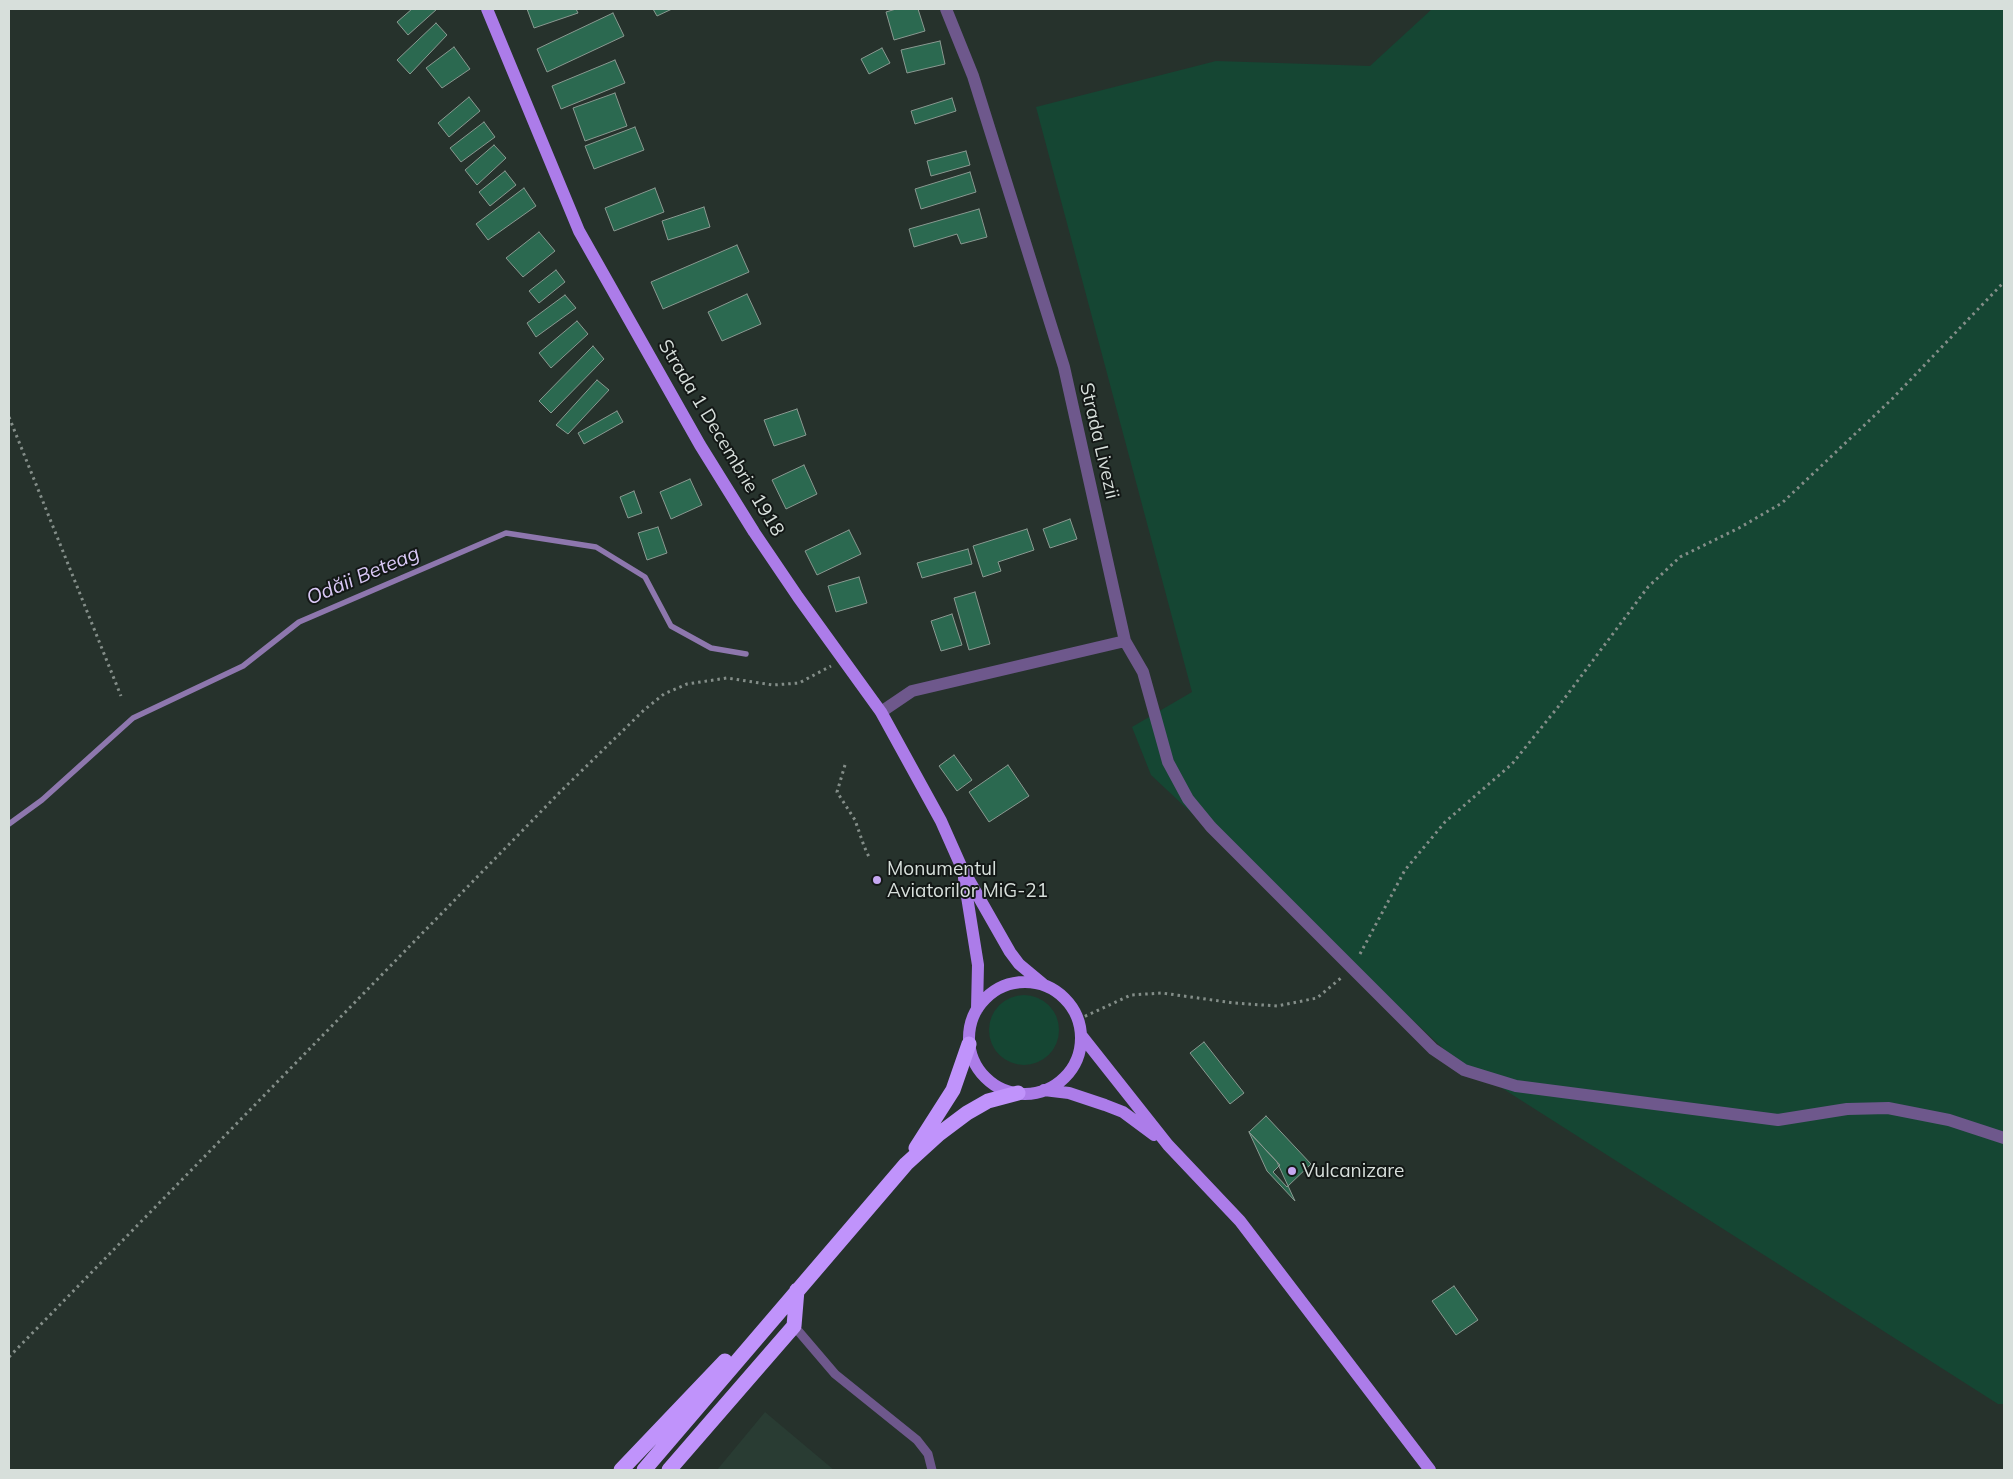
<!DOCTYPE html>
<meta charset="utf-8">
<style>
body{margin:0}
#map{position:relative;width:2013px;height:1479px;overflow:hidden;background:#26322c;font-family:Mulish,sans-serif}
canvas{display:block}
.frame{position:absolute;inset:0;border:10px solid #d7dfdb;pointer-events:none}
</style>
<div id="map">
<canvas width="2013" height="1479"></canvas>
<div class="frame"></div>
</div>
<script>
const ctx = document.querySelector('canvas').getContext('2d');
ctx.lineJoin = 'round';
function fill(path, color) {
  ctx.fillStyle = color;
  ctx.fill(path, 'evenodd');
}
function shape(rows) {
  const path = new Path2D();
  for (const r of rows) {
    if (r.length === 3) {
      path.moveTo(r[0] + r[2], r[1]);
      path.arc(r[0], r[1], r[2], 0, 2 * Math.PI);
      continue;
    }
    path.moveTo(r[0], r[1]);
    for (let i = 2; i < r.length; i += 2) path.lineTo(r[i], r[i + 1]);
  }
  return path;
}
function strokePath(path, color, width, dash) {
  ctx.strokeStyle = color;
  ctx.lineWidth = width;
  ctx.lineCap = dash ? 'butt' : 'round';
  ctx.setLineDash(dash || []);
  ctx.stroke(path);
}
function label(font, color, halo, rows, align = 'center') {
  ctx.font = font + ' Mulish,sans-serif';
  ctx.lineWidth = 4;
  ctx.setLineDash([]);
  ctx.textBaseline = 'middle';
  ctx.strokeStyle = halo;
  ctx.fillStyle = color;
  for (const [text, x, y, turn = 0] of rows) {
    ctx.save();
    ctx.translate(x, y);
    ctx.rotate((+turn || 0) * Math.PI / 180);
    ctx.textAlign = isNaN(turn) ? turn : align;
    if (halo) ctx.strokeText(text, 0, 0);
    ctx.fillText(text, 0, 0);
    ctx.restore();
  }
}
const built = shape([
 [765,1412,834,1470,717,1470]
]);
const green = shape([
 [1432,9,2004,9,2004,1404,1998,1404,1450,1055,1151,775,1132,727,1192,692,1036,107,1216,61,1370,66],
 [1024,1030,35]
]);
const stream = shape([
 [9,824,42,800,133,718,243,666,299,622,506,533,596,547,645,577,671,626,711,648,746,654]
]);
const building = shape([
 [412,9,437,9,408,35,397,22,412,9],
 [527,9,576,9,578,13,534,28,527,9],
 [653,9,672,9,657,16,653,9],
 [896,9,918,9,925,31,894,40,886,12,896,9],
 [613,13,624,36,547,72,537,49,613,13],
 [436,23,447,35,410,74,397,60,436,23],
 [940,41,945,64,907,73,901,50,940,41],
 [454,47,470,69,442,88,426,68,454,47],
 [882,48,890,63,869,74,861,59,882,48],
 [615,60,625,83,561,109,552,86,615,60],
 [615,93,627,126,585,141,573,108,615,93],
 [469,97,480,111,449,137,438,123,469,97],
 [952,98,956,111,915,124,911,111,952,98],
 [484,122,495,137,461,162,450,148,484,122],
 [635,127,644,150,594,169,585,146,635,127],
 [494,145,506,158,477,185,465,170,494,145],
 [966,151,970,165,931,176,927,161,966,151],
 [505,171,516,185,490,206,479,192,505,171],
 [970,172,976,192,921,209,915,189,970,172],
 [524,188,536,206,488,240,476,224,524,188],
 [655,188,664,212,614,231,605,208,655,188],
 [704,207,710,227,668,240,662,221,704,207],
 [979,209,987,237,961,244,957,234,914,247,909,229,979,209],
 [539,232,555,251,523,277,506,258,539,232],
 [737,245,749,272,663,309,651,282,737,245],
 [556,270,565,282,539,303,529,291,556,270],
 [747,294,761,324,722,341,708,312,747,294],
 [565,295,576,308,536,337,527,323,565,295],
 [577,321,588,334,551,368,539,353,577,321],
 [593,346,604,359,551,413,539,401,593,346],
 [597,380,609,390,568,434,556,425,597,380],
 [797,409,806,435,774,446,764,420,797,409],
 [617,411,623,422,584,444,578,433,617,411],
 [804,465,817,494,786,509,772,480,804,465],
 [690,479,702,505,671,519,660,492,690,479],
 [634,491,642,513,628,518,620,497,634,491],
 [1070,519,1077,539,1050,548,1043,529,1070,519],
 [658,527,667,553,647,560,638,533,658,527],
 [1027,529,1034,550,998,562,1001,571,983,577,973,546,1027,529],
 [849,530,861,554,817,575,805,551,849,530],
 [968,549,972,564,922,578,917,563,968,549],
 [859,577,867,603,836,612,828,586,859,577],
 [975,592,990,644,969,650,954,598,975,592],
 [952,614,962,645,941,651,931,621,952,614],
 [954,755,972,780,957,791,939,766,954,755],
 [1008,765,1029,796,989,822,969,792,1008,765],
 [1204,1042,1244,1093,1230,1104,1190,1053,1204,1042],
 [1266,1116,1311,1164,1287,1187,1273,1172,1280,1165,1249,1132,1266,1116],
 [1249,1132,1277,1162,1295,1201,1267,1171,1249,1132],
 [1454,1286,1478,1320,1456,1335,1432,1301,1454,1286]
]);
const path = shape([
 [9,417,121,696],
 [845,765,837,792,855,820,864,846,869,857],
 [1360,954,1405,870,1445,822,1512,764,1558,707,1648,587,1680,557,1739,528,1782,503,1892,399,2004,282],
 [1079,1019,1131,995,1162,993,1234,1003,1277,1006,1317,998,1341,978],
 [9,1357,562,790,644,710,664,694,687,684,727,678,773,685,799,683,831,666]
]);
const service = shape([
 [794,1326,835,1374,917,1440,928,1454,932,1470]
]);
const minor = shape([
 [1125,641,1143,672,1168,762,1188,799,1211,827,1433,1049,1464,1070,1516,1086,1778,1120,1847,1109,1888,1108,1949,1120,2004,1138],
 [881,712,912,691,1125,641,1064,367,973,76,946,9]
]);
const primary = shape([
 [487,9,579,231,700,445,754,532,798,597,881,712,941,821,961,866,1010,952,1019,964,1043,984],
 [964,878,978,965,977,1009],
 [1025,1038,56],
 [1081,1035,1168,1145,1240,1221,1430,1470],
 [1044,1090,1069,1093,1105,1105,1123,1112,1154,1135]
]);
const motorway = shape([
 [916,1148,953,1090,969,1044],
 [621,1470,725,1361],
 [644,1470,906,1164,939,1134,967,1113,988,1101,1018,1093],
 [669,1470,794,1326,797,1290]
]);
const markers = [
 [877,880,5,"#c5a7f1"],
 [1292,1171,5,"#c5a7f1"]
];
const streetNames = [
 ["Strada 1 Decembrie 1918",721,438,59],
 ["Strada Livezii",1099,441,77]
];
const poiNames = [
 ["Monumentul",887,869],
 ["Aviatorilor MiG-21",887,891],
 ["Vulcanizare",1302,1171]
];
const waterNames = [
 ["Odăii Beteag",363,576,-23]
];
fill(built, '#293c33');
fill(green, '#154633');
strokePath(stream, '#8e77ae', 5.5);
fill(building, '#2b6950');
strokePath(building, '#8a9991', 1);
strokePath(path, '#848e89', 3, [2.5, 4]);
strokePath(service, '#6e588c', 9);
strokePath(minor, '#6e588c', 12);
strokePath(primary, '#ac7ce9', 12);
strokePath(motorway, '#c093fb', 15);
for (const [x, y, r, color] of markers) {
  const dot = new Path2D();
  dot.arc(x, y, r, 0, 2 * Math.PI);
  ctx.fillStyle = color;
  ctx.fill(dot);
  strokePath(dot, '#131816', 2);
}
label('19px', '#d7dfdb', '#131816', streetNames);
label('19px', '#d7dfdb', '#131816', poiNames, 'left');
label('italic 20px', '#d9c8f5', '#131816', waterNames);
</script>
